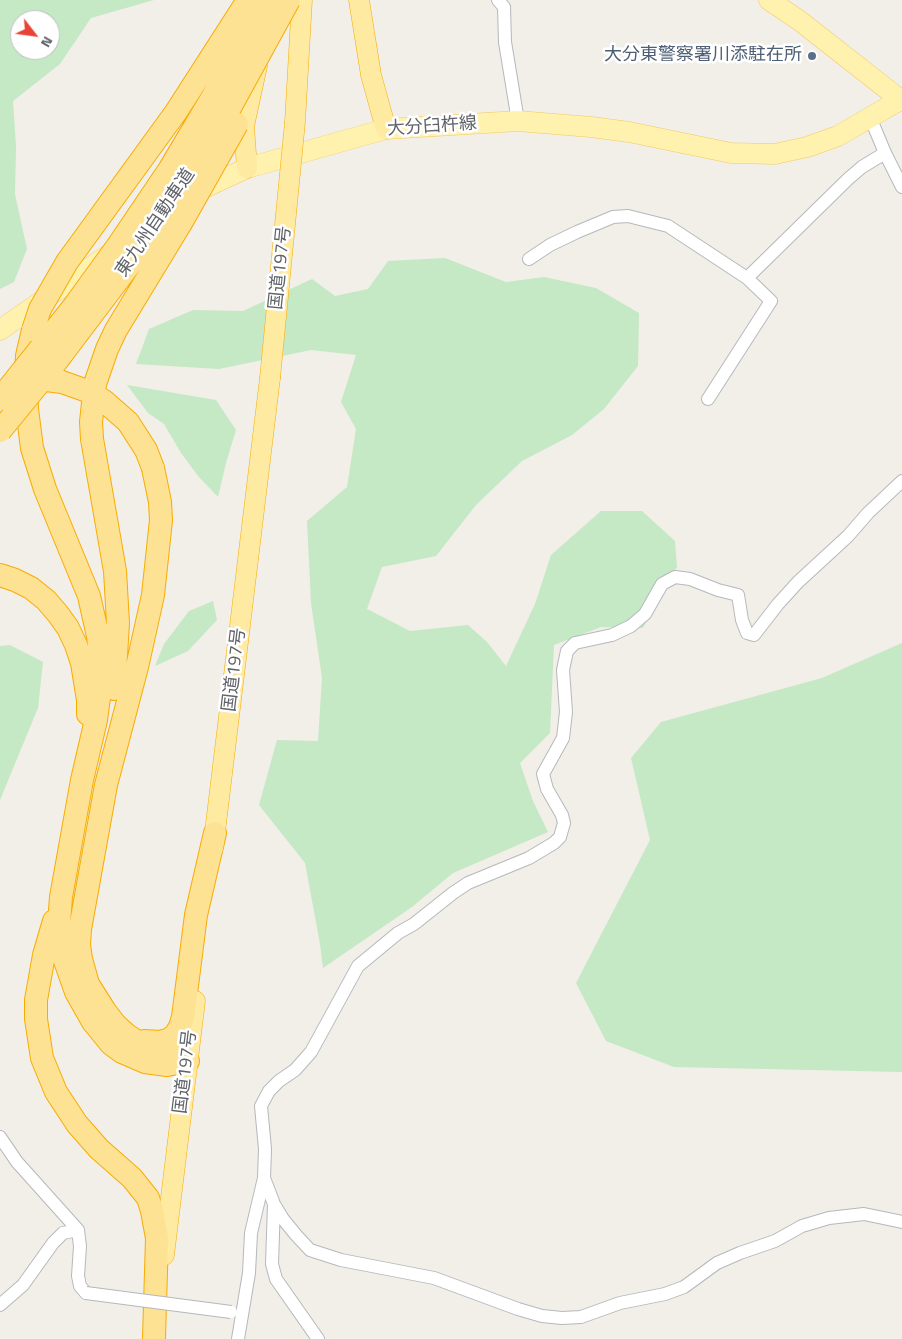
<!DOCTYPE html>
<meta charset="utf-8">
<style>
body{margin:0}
#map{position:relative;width:902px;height:1339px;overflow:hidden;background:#f1efe8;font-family:"Titillium Web",sans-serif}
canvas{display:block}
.north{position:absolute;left:10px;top:10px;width:50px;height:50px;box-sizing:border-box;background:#fff;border:1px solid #bfc1c3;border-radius:50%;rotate:120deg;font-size:14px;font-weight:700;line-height:20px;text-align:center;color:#5f6368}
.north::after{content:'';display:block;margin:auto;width:18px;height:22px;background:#ea4335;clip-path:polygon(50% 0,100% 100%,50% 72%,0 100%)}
</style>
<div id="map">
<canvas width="902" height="1339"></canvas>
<div class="north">N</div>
</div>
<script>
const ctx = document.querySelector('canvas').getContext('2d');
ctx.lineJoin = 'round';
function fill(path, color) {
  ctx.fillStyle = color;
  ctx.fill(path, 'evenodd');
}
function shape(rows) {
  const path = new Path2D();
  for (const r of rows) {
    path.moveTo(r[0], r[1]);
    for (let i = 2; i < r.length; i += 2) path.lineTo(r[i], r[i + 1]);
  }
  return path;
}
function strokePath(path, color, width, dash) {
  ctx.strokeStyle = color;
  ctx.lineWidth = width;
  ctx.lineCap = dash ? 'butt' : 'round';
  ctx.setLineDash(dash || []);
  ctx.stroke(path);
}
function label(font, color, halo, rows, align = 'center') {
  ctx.font = font + ' "Titillium Web","Noto Sans JP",sans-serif';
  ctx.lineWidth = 5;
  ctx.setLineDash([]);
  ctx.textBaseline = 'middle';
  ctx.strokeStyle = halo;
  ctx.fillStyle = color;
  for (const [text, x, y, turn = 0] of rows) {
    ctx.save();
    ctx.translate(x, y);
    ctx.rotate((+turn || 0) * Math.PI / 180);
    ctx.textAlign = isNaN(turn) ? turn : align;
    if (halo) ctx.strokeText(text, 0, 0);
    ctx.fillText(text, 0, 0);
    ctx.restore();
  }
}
const green = shape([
 [0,0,154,0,91,18,60,64,13,101,16,146,15,194,27,249,14,282,0,289],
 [20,20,50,20,50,50,20,50],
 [445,258,506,282,544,277,596,288,639,313,638,366,604,409,572,435,522,461,476,505,436,556,382,567,367,609,410,631,468,625,487,642,506,666,535,604,551,555,601,511,642,511,675,541,677,567,643,628,601,627,554,645,550,733,520,763,533,801,548,832,453,873,412,907,323,968,320,944,305,863,259,805,277,740,318,741,322,678,311,603,307,521,347,487,356,429,341,402,356,355,311,350,219,369,136,364,149,329,193,310,243,311,312,279,335,296,368,289,388,261],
 [127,385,216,400,236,430,226,463,218,497,198,476,181,453,164,424,148,413],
 [213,601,217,620,188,651,155,666,164,644,189,611],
 [902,643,902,1072,674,1067,606,1041,576,983,650,840,631,758,661,722,822,678],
 [10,645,43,662,38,708,0,800,0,646]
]);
const minor = shape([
 [498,0,504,7,505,42,518,121],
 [870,117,885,153,902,187],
 [529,259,550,245,577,232,613,217,628,216,668,226,747,278,771,301,708,399],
 [747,278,848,179,862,167,885,153],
 [0,1137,17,1162,78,1230,80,1246,78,1276,80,1286,86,1293],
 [264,1178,274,1204,283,1219,296,1235,310,1250,341,1260,434,1278,518,1309,542,1316,562,1318,581,1317,620,1303,665,1294,684,1287,717,1263,740,1253,775,1241,802,1226,829,1218,864,1214,902,1222],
 [274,1204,272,1264,276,1279,318,1339],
 [0,1305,23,1285,53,1243,63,1233,78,1230],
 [238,1339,249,1273,251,1233,264,1178,265,1149,261,1106,269,1091,279,1081,295,1070,311,1052,358,966,398,933,414,924,453,893,468,883,529,858,554,843,560,837,564,823,562,815,547,789,543,774,563,738,566,712,563,670,567,651,575,643,612,635,631,626,645,614,662,584,675,577,690,579,718,590,738,595,742,620,747,633,754,635,778,604,798,582,848,536,868,513,902,481]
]);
const primary = shape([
 [769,0,800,21,902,101],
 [195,194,204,188,247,168,386,129,518,121,591,127,629,132,731,153,775,154,807,147,838,136,900,100],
 [0,330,108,255]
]);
const trunk = shape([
 [359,0,371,75,386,129],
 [295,122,302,0],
 [247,168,244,126,257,66],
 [213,848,270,378],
 [164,1255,195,1001]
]);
const motorway = shape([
 [33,330,27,356,26,373,27,409,32,448,45,489,89,596,98,636,102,675,96,720,82,780,61,897,59,923,60,942,64,958,76,992,93,1022,111,1044,122,1052,145,1062,167,1065,188,1061],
 [92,439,115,571,118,623,114,689],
 [153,468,160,502,161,520,153,595,137,667,106,785,80,929,79,945,81,959,88,984,105,1011,115,1024,127,1035,139,1043,169,1051,187,1060],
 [0,575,15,580,31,588,46,600,58,614,68,628,76,645,82,663,88,700,88,714],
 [54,921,44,955,36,1000,36,1019,42,1058,56,1092,77,1124,99,1149,132,1178,148,1198,152,1211,157,1238,154,1338],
 [144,1041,160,1042,168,1040,175,1035,180,1027,183,1017,196,915,215,833]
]);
const minorBridge = shape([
 [86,1293,231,1312]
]);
const trunkBridge = shape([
 [270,378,295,122]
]);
const motorwayBridge = shape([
 [33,330,40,309,67,262,176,112,248,0],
 [31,378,62,382,90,392,104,401,128,422,146,450,153,468],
 [0,399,74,306,119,244,169,170,213,96,266,0],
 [0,431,50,370,137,255,231,106,289,0],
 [92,439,91,422,95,384,107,349,116,330,181,223,237,124]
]);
const markers = [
 [812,56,5,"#5c6f8a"]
];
const serviceNames = [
 ["大分東警察署川添駐在所",802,56]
];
const streetNames = [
 ["大分臼杵線",432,127,-4],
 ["東九州自動車道",156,223,-56],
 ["国道197号",281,268,-84],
 ["国道197号",235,670,-83],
 ["国道197号",186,1072,-83]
];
fill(green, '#c5e8c5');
strokePath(minor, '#b5b8bc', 14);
strokePath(primary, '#f2c960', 21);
strokePath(trunk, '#f9ab00', 21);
strokePath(motorway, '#f9ab00', 24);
strokePath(minor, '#fff', 12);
strokePath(primary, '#fff2af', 20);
strokePath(trunk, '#feeaa1', 20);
strokePath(motorway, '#fde293', 22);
strokePath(minorBridge, '#b5b8bc', 14, []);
strokePath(trunkBridge, '#f9ab00', 21, []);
strokePath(motorwayBridge, '#f9ab00', 24, []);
strokePath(minorBridge, '#fff', 12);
strokePath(trunkBridge, '#feeaa1', 20);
strokePath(motorwayBridge, '#fde293', 22);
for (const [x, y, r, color] of markers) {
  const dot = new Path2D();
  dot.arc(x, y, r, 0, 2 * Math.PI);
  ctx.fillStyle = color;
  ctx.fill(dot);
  strokePath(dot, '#fff', 2);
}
label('18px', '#4e5e75', '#fff', serviceNames, 'right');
label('18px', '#5f6368', '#fff', streetNames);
</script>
